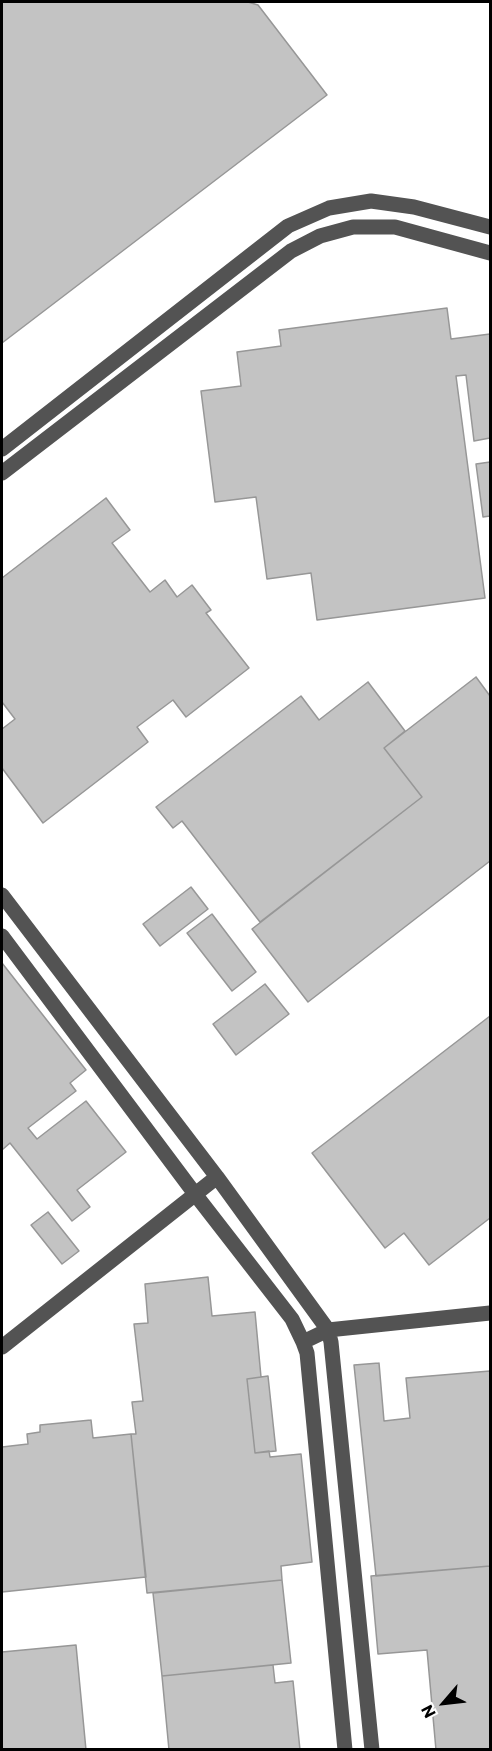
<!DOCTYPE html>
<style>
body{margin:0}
#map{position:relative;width:492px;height:1751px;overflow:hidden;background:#fff;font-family:Commissioner,sans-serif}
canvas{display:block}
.frame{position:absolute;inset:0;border:3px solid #000;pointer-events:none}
.north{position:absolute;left:414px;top:1673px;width:60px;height:60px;-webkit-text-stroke:4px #fff;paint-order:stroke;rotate:242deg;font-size:16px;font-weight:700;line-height:24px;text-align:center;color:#000}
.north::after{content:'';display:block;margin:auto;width:21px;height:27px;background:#000;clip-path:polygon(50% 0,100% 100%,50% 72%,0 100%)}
</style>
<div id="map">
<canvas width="492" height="1751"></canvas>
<div class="frame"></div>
<div class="north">N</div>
</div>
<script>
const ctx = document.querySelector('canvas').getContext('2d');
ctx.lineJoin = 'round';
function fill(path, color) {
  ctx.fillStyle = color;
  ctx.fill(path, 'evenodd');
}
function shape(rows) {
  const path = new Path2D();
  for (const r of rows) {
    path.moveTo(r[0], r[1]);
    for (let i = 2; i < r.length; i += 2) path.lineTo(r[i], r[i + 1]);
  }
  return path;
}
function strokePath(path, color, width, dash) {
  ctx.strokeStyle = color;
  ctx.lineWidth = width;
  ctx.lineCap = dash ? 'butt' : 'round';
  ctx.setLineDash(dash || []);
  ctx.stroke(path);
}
const building = shape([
 [2,2,248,2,258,5,327,95,2,343,2,2],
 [447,308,451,339,490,334,490,438,474,441,466,375,456,376,485,598,317,620,311,573,267,579,256,497,215,502,201,391,241,386,237,352,281,346,279,330,447,308],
 [490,462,490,516,483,517,476,464,490,462],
 [106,498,130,530,112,543,150,592,165,580,177,597,192,585,211,610,206,613,249,668,186,717,173,700,137,727,148,742,43,823,2,768,2,729,15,719,2,702,2,578,106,498],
 [476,677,490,696,490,861,308,1002,252,929,422,797,384,748,476,677],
 [368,682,405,731,384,748,422,797,260,922,182,821,173,828,156,807,301,696,319,720,368,682],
 [191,887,208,909,160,946,143,924,191,887],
 [212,914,256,972,232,991,187,933,212,914],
 [2,963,86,1070,70,1083,76,1091,28,1128,37,1139,86,1101,126,1152,77,1190,90,1207,72,1221,10,1143,2,1150,2,963],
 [265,984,289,1014,236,1055,213,1024,265,984],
 [490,1016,490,1218,429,1265,404,1233,385,1248,312,1153,490,1016],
 [48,1212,79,1251,62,1264,31,1225,48,1212],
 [208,1277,212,1316,255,1312,261,1377,247,1379,255,1453,269,1451,270,1457,301,1454,312,1562,281,1566,282,1580,147,1593,131,1434,136,1434,132,1402,143,1401,134,1324,148,1323,145,1284,208,1277],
 [379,1363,384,1421,410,1418,406,1378,490,1371,490,1566,376,1576,354,1365,379,1363],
 [268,1376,276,1451,255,1453,247,1379,268,1376],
 [91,1420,93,1438,131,1434,146,1577,2,1592,2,1447,28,1444,27,1434,40,1432,40,1425,91,1420],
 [490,1566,490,1750,436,1750,427,1650,378,1654,371,1576,490,1566],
 [282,1580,291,1663,162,1676,153,1593,282,1580],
 [76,1645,86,1750,2,1750,2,1652,76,1645],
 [273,1665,275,1683,293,1681,300,1750,169,1750,162,1676,273,1665]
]);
const minor = shape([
 [2,449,288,226,329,208,371,201,414,207,490,227],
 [2,473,291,251,320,236,353,227,395,227,490,253],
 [2,895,217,1177,328,1330,331,1342,372,1750],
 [2,936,195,1194,292,1319,303,1342,307,1353,345,1750],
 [303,1342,328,1330,490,1313],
 [2,1347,217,1177]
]);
fill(building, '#c3c3c3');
strokePath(building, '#979797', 1.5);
strokePath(minor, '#535353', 15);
</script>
